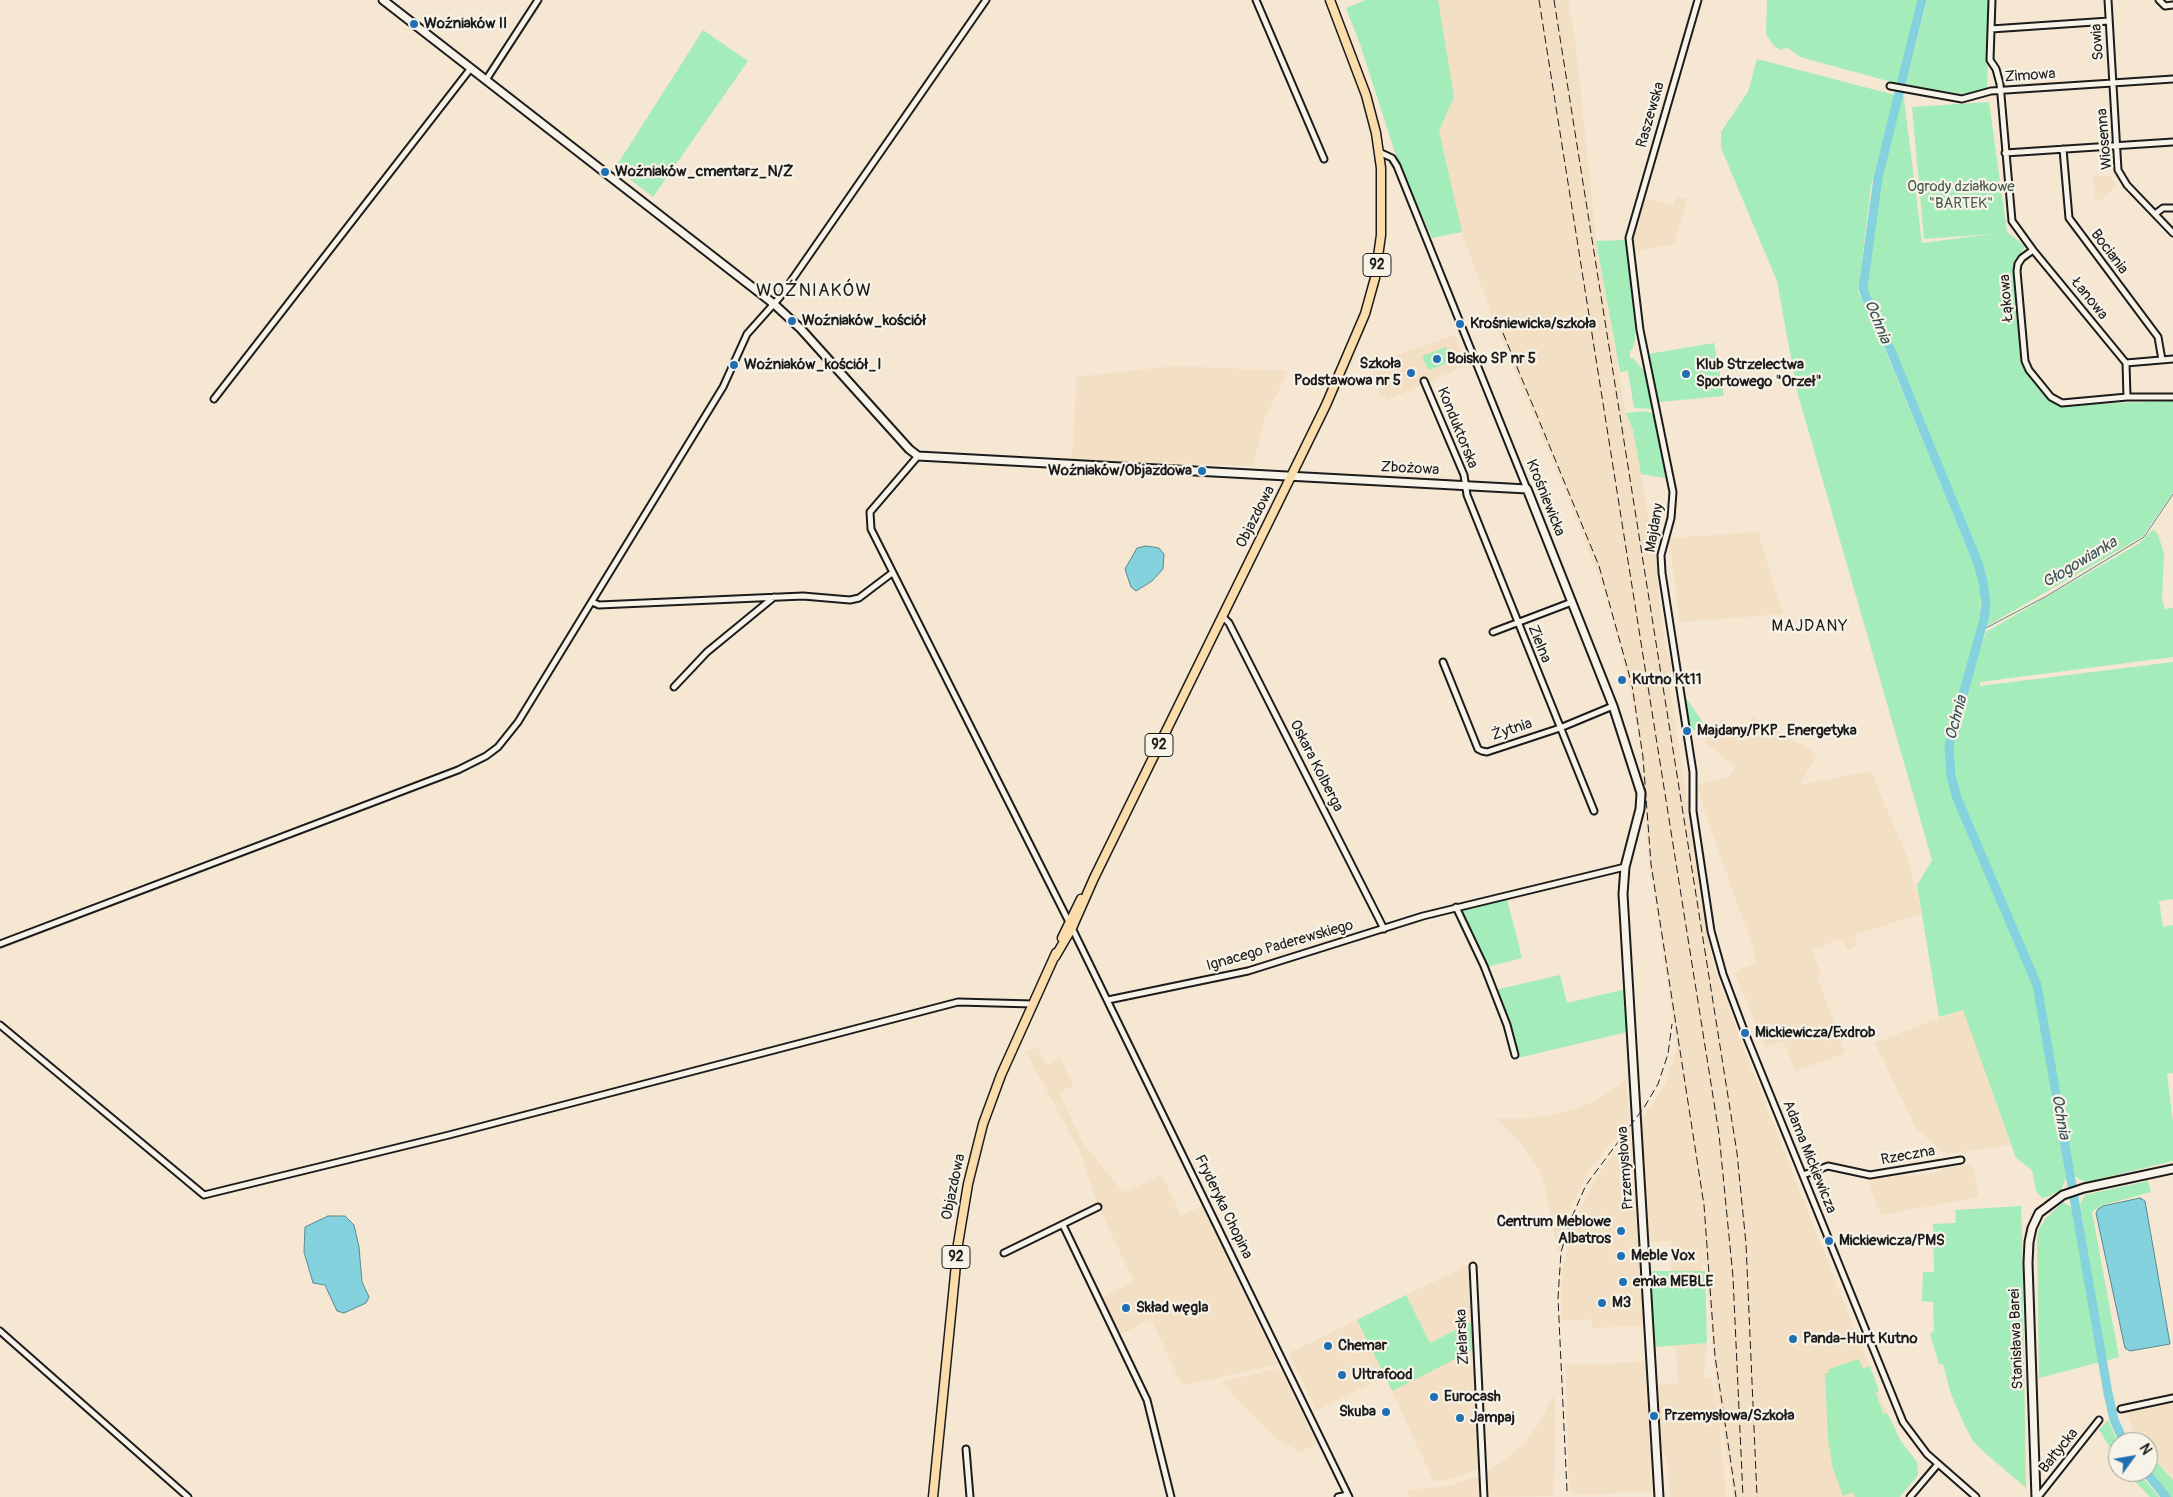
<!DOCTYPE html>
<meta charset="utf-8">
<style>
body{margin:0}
#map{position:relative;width:2173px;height:1497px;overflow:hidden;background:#f5e7d2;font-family:Pangolin,sans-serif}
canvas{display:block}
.north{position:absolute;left:2108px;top:1432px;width:50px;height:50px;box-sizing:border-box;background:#f7f3e8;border:1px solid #9f9d96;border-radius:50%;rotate:58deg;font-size:14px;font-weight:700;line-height:20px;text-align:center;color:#1c1c1c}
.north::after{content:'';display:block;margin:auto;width:18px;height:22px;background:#1f6fb2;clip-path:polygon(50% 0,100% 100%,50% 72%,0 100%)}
</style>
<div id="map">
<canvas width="2173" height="1497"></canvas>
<div class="north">N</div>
</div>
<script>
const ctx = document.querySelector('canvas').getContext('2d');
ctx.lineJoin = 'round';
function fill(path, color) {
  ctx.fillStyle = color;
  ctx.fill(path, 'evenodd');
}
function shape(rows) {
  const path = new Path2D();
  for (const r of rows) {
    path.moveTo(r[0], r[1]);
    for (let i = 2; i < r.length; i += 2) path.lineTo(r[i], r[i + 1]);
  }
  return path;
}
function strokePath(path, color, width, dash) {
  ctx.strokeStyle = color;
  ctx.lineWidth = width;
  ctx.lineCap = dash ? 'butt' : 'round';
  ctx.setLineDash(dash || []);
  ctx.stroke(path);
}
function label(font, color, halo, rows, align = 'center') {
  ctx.font = font + ' Pangolin,sans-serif';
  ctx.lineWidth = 4.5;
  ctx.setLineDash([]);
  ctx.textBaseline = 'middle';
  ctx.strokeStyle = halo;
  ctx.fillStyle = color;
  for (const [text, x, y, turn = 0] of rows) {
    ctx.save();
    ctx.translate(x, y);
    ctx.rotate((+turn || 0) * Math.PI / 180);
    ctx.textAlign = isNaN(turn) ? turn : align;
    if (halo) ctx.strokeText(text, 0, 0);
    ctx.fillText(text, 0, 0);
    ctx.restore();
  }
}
const built = shape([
 [1438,0,1568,0,1576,47,1596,241,1626,413,1633,430,1656,559,1660,611,1665,646,1671,663,1669,683,1712,960,1738,1034,1887,1412,1900,1440,1917,1462,1918,1475,1900,1497,1734,1497,1717,1401,1706,1265,1702,1266,1702,1271,1671,1272,1671,1241,1648,1242,1641,1120,1665,1084,1677,1048,1648,853,1645,793,1637,725,1625,667,1607,599,1571,505,1492,316,1459,224,1439,131,1454,97],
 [2111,175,2112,180,2117,185,2101,200,2095,200,2093,177],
 [1676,196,1687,199,1674,244,1634,252,1632,237,1644,197,1673,206],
 [1455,335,1468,365,1387,400,1384,395,1380,397,1371,364],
 [1174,366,1288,371,1265,418,1253,466,1072,459,1077,377],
 [1758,532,1783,614,1680,622,1669,538],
 [1752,716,1817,754,1800,785,1871,771,1909,862,1922,913,1854,935,1857,946,1847,950,1842,938,1812,950,1821,974,1817,977,1845,1053,1795,1071,1783,1041,1766,1047,1734,972,1756,963,1754,957,1756,956,1704,810,1698,784,1730,776,1735,766,1704,742,1722,719,1744,731],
 [1963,1009,2011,1145,1946,1154,1917,1130,1875,1043],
 [1037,1046,1046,1065,1060,1058,1074,1086,1059,1092,1082,1142,1124,1193,1162,1174,1181,1216,1202,1206,1278,1364,1182,1386,1151,1319,1119,1335,1101,1298,1134,1282,1101,1212,1083,1163,1085,1161,1026,1052],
 [1626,1079,1629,1121,1589,1171,1569,1211,1558,1255,1545,1187,1537,1166,1520,1142,1496,1118,1523,1119,1551,1115,1578,1108,1599,1099],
 [1630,1131,1644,1326,1592,1328,1592,1319,1562,1321,1562,1272,1573,1224,1597,1176],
 [1972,1164,1979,1197,1881,1215,1868,1183,1874,1179,1941,1172,1942,1169],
 [1469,1265,1471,1322,1430,1343,1406,1295],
 [1357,1320,1385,1377,1316,1410,1289,1353],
 [1707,1343,1703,1378,1711,1378,1719,1414,1726,1497,1670,1497,1667,1458,1665,1454,1661,1454,1657,1385,1678,1383,1676,1345],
 [1473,1350,1479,1468,1461,1476,1434,1482,1392,1391],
 [1645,1362,1652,1491,1573,1495,1572,1489,1569,1489,1565,1365],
 [1280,1368,1317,1444,1300,1452,1277,1439,1244,1407,1222,1382],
 [1555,1392,1554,1496,1489,1497,1487,1472,1521,1447,1540,1422],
 [2172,1400,2173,1404,2173,1478,2148,1451,2148,1442,2139,1442,2124,1409],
 [1480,1476,1481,1497,1410,1497,1407,1490,1450,1486]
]);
const green = shape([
 [1366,0,1438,0,1454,97,1439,131,1462,232,1432,238,1398,162,1361,47,1346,8],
 [1767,0,1918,0,1899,84,1800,57,1787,47,1781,50,1774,46,1766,34],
 [1927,0,1990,0,1987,88,1969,95,1906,85],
 [703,30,748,61,653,197,615,168],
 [1757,59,1895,95,1871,186,1858,292,1876,328,1975,567,1981,594,1980,616,1949,736,1946,758,1956,802,2033,984,2066,1178,2061,1190,2047,1197,2042,1198,2036,1191,2032,1170,2016,1158,1963,1010,1939,1017,1917,885,1932,860,1797,391,1777,281,1721,148,1721,132,1748,92],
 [1903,91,1922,243,1992,234,1924,239,1912,107,1989,102,2007,232,2025,246,2015,264,2024,365,2053,403,2064,405,2173,401,2173,492,2143,536,1987,626,1985,622,1988,600,1983,569,1865,284,1874,230,1875,205],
 [1626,240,1635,329,1635,340,1632,350,1630,351,1630,358,1633,358,1644,371,1653,409,1634,408,1628,371,1620,372,1596,241],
 [1714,343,1724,396,1659,402,1648,354],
 [1446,347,1452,362,1428,370,1422,356],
 [1645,411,1654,414,1666,480,1665,478,1641,474,1633,430,1626,413],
 [2153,529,2158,534,2164,554,2162,600,2165,609,2173,608,2173,657,1980,682,1980,686,2173,662,2173,899,2159,901,2163,927,2173,925,2173,1073,2167,1074,2173,1122,2173,1161,2086,1182,2074,1176,2038,978,1962,800,1955,779,1951,751,1966,692,1986,632,2140,543],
 [1684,695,1704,724,1691,732,1690,732],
 [1507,899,1522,958,1487,967,1460,911],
 [1560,975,1567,1003,1626,989,1627,1032,1518,1058,1512,1033,1495,990],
 [2148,1181,2151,1192,2100,1206,2092,1212,2119,1357,2105,1361,2080,1204,2085,1195],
 [2063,1202,2071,1207,2074,1214,2100,1362,2039,1378,2037,1240,2039,1229,2046,1218],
 [2021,1206,2022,1238,2026,1488,1984,1452,1973,1441,1964,1424,1951,1394,1943,1364,1939,1364,1930,1334,1934,1331,1933,1302,1922,1301,1923,1272,1934,1272,1933,1224,1956,1223,1955,1210],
 [1650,1271,1705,1271,1707,1343,1654,1347],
 [1406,1295,1430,1343,1471,1322,1473,1350,1392,1391,1357,1320],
 [1859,1359,1863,1369,1870,1366,1879,1391,1874,1393,1876,1393,1883,1413,1888,1414,1900,1440,1917,1462,1918,1475,1900,1497,1855,1497,1853,1492,1843,1496,1833,1469,1828,1439,1825,1373,1829,1373,1829,1369],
 [2108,1420,2118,1443,2118,1460,2099,1430],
 [2148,1452,2173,1480,2173,1497,2170,1497,2148,1472],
 [2126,1472,2138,1472,2159,1497,2150,1497]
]);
const water = shape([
 [1146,546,1159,548,1164,554,1163,569,1152,581,1136,591,1131,587,1125,569,1137,548,1146,546],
 [2140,1198,2145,1201,2170,1344,2130,1351,2125,1348,2096,1213,2098,1209,2103,1206,2140,1198],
 [328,1216,345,1216,354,1225,359,1247,362,1282,369,1297,366,1303,344,1313,337,1311,325,1285,313,1283,304,1252,305,1227,328,1216]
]);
const stream = shape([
 [1980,631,2045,597,2144,537,2173,494]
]);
const river = shape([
 [1922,0,1878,178,1863,288,1866,298,1877,317,1978,563,1983,582,1986,602,1984,619,1949,745,1951,776,1957,798,2037,985,2108,1393,2114,1420,2124,1442],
 [2146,1472,2166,1497]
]);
const street = shape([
 [1256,0,1324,159],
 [1698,0,1629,238,1640,330,1673,492,1671,518,1661,555,1662,573,1693,772,1693,811,1711,931,1723,974,1745,1033,1903,1422,1927,1454,1976,1497],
 [1992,0,1990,60,1996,69,2000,84,2012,221,2033,250,2022,258,2018,264,2017,271,2025,361,2029,370,2051,397,2062,403,2127,397,2126,363],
 [2108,0,2118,170,2127,185,2173,233],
 [2159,0,2165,6,2173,5],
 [1991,29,2109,21],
 [486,80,538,0],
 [1890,86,1962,99,1991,91,2173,79],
 [2063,149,2069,218,2158,337,2162,360],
 [1379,152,1392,158,1397,166,1527,489],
 [2005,153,2173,142],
 [2155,214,2163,208,2173,208],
 [2033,250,2126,363],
 [2126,363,2173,359],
 [1424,381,1464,475,1467,495,1594,811],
 [2127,397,2173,397],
 [214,399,471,68],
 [918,456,870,512,871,529,1069,922],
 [592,602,599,605,803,596,850,600,859,598,892,573],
 [1222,616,1229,623,1384,929],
 [1493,632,1572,602],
 [1443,662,1478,749,1482,751,1487,752,1560,728,1613,706],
 [674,687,707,652,774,597],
 [1456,907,1484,966,1507,1025,1515,1055],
 [1072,928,1349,1497],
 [0,944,458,770,486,756,498,747,518,722,723,387,747,334,780,297,986,0],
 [1108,1000,1248,971,1423,916,1625,867],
 [0,1025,204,1195,449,1135,958,1002,1033,1004],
 [1803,1175,1828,1166,1870,1175,1961,1160],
 [1063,1225,1147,1400,1171,1497],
 [1004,1253,1098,1207],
 [1473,1266,1484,1497],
 [0,1331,188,1497],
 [2121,1409,2173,1398],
 [966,1449,970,1497],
 [1338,1497,1348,1495],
 [1910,1497,1938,1464],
 [2038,1497,2099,1420]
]);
const secondary = shape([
 [383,0,774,304,801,329,909,449,918,456,1527,489,1613,706,1641,793,1640,809,1625,867,1623,894,1659,1497],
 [2036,1497,2028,1263,2029,1242,2032,1228,2039,1213,2063,1195,2084,1188,2173,1169]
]);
const primary = shape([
 [1062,938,1081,899],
 [1055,957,1072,928,1094,878,1326,405,1365,314,1375,278,1381,235,1381,168,1376,133,1366,95,1330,0],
 [933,1497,958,1244,968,1184,983,1124,1001,1075,1056,953]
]);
const rail = shape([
 [1539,0,1719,1134,1733,1277,1743,1497],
 [1554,0,1737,1153,1746,1244,1757,1497],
 [1503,333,1599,566,1632,685,1643,757,1651,864,1704,1205,1715,1356,1736,1497],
 [1567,1491,1558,1298,1561,1252,1571,1219,1586,1185,1645,1106,1658,1084,1668,1054,1672,1024]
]);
const markers = [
 [414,24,5,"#1f6fb2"],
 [605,172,5,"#1f6fb2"],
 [792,321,5,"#1f6fb2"],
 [1460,324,5,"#1f6fb2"],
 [1437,359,5,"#1f6fb2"],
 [734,365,5,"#1f6fb2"],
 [1411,373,5,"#1f6fb2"],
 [1686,374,5,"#1f6fb2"],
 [1202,471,5,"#1f6fb2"],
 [1622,680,5,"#1f6fb2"],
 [1687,731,5,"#1f6fb2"],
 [1745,1033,5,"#1f6fb2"],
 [1621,1231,5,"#1f6fb2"],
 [1829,1241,5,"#1f6fb2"],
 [1621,1256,5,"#1f6fb2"],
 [1623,1282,5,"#1f6fb2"],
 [1602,1303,5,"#1f6fb2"],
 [1126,1308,5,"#1f6fb2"],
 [1793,1339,5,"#1f6fb2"],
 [1328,1346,5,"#1f6fb2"],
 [1342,1375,5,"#1f6fb2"],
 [1434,1397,5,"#1f6fb2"],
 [1386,1412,5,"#1f6fb2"],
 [1654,1416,5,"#1f6fb2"],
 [1460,1418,5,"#1f6fb2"]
];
const shields = [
 [1377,265,28],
 [1159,745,28],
 [956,1257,28]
];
const shieldNames = [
 ["92",1377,265],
 ["92",1159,745],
 ["92",956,1257]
];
const poiNames = [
 ["Woźniaków II",424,24],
 ["Woźniaków_cmentarz_N/Ż",615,172],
 ["Woźniaków_kościół",802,321],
 ["Krośniewicka/szkoła",1470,324],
 ["Boisko SP nr 5",1447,359],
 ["Szkoła",1401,364,"right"],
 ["Podstawowa nr 5",1401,381,"right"],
 ["Woźniaków_kościół_I",744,365],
 ["Klub Strzelectwa",1696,365],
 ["Sportowego \"Orzeł\"",1696,382],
 ["Woźniaków/Objazdowa",1192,471,"right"],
 ["Kutno Kt11",1632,680],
 ["Majdany/PKP_Energetyka",1697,731],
 ["Mickiewicza/Exdrob",1755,1033],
 ["Centrum Meblowe",1611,1222,"right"],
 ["Albatros",1611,1239,"right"],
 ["Mickiewicza/PMS",1839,1241],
 ["Meble Vox",1631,1256],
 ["emka MEBLE",1633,1282],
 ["M3",1612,1303],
 ["Skład węgla",1136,1308],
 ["Panda-Hurt Kutno",1803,1339],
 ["Chemar",1338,1346],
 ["Ultrafood",1352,1375],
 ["Eurocash",1444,1397],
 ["Skuba",1376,1412,"right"],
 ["Przemysłowa/Szkoła",1664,1416],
 ["Jampaj",1470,1418]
];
const streetNames = [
 ["Sowia",2098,42,-94],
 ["Zimowa",2030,76,-4],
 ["Raszewska",1651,115,-74],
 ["Wiosenna",2105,139,-95],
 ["Bociania",2109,252,53],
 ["Łąkowa",2007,298,-94],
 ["Łanowa",2089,299,51],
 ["Konduktorska",1457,428,68],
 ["Zbożowa",1410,469,3],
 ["Krośniewicka",1545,498,68],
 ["Objazdowa",1256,517,-63],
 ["Majdany",1655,528,-80],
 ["Zielna",1539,644,68],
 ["Żytnia",1512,730,-18],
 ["Oskara Kolberga",1316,766,63],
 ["Ignacego Paderewskiego",1280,946,-16],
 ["Rzeczna",1908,1156,-10],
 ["Adama Mickiewicza",1809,1157,68],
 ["Przemysłowa",1626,1168,-94],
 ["Objazdowa",954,1187,-78],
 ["Fryderyka Chopina",1223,1207,64],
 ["Zielarska",1463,1337,-93],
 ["Stanisława Barei",2017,1339,-92],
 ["Bałtycka",2059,1451,-51]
];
const parkNames = [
 ["Ogrody działkowe",1961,187],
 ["\"BARTEK\"",1961,204]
];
const waterNames = [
 ["Ochnia",1877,322,68],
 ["Głogowianka",2080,563,-31],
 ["Ochnia",1957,718,-75],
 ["Ochnia",2060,1117,80]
];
const neighbourhoodNames = [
 ["MAJDANY",1810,627]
];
const quarterNames = [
 ["WOŹNIAKÓW",814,291]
];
fill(built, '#f3dfc3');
fill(green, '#a4ecb9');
fill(water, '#83d2de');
strokePath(water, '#5a8990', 1);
strokePath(stream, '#5a8990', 1);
strokePath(river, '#83d2de', 9);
strokePath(street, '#1c1c1c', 9);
strokePath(secondary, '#1c1c1c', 11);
strokePath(primary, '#1c1c1c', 11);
strokePath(street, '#f7f3e8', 5);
strokePath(secondary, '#f7f3e8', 7);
strokePath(primary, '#fbddab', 8);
strokePath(rail, '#1c1c1c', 1, [8, 4]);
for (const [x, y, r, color] of markers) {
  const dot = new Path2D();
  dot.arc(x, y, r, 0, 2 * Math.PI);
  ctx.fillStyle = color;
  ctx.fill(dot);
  strokePath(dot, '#f7f3e8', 2);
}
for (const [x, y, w] of shields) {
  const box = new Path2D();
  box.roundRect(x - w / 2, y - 11.5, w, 23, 4);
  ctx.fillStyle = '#f7f3e8';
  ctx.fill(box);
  strokePath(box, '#1c1c1c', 1);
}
label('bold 14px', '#1c1c1c', null, shieldNames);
label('bold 15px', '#1c1c1c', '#f7f3e8', poiNames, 'left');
label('15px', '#1c1c1c', '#f7f3e8', streetNames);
label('15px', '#455a4b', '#f7f3e8', parkNames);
label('italic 16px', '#3b5356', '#f7f3e8', waterNames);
ctx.letterSpacing = '1px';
label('16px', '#1c1c1c', '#f7f3e8', neighbourhoodNames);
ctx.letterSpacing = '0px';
ctx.letterSpacing = '1px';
label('18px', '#1c1c1c', '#f7f3e8', quarterNames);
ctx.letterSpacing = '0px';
</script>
